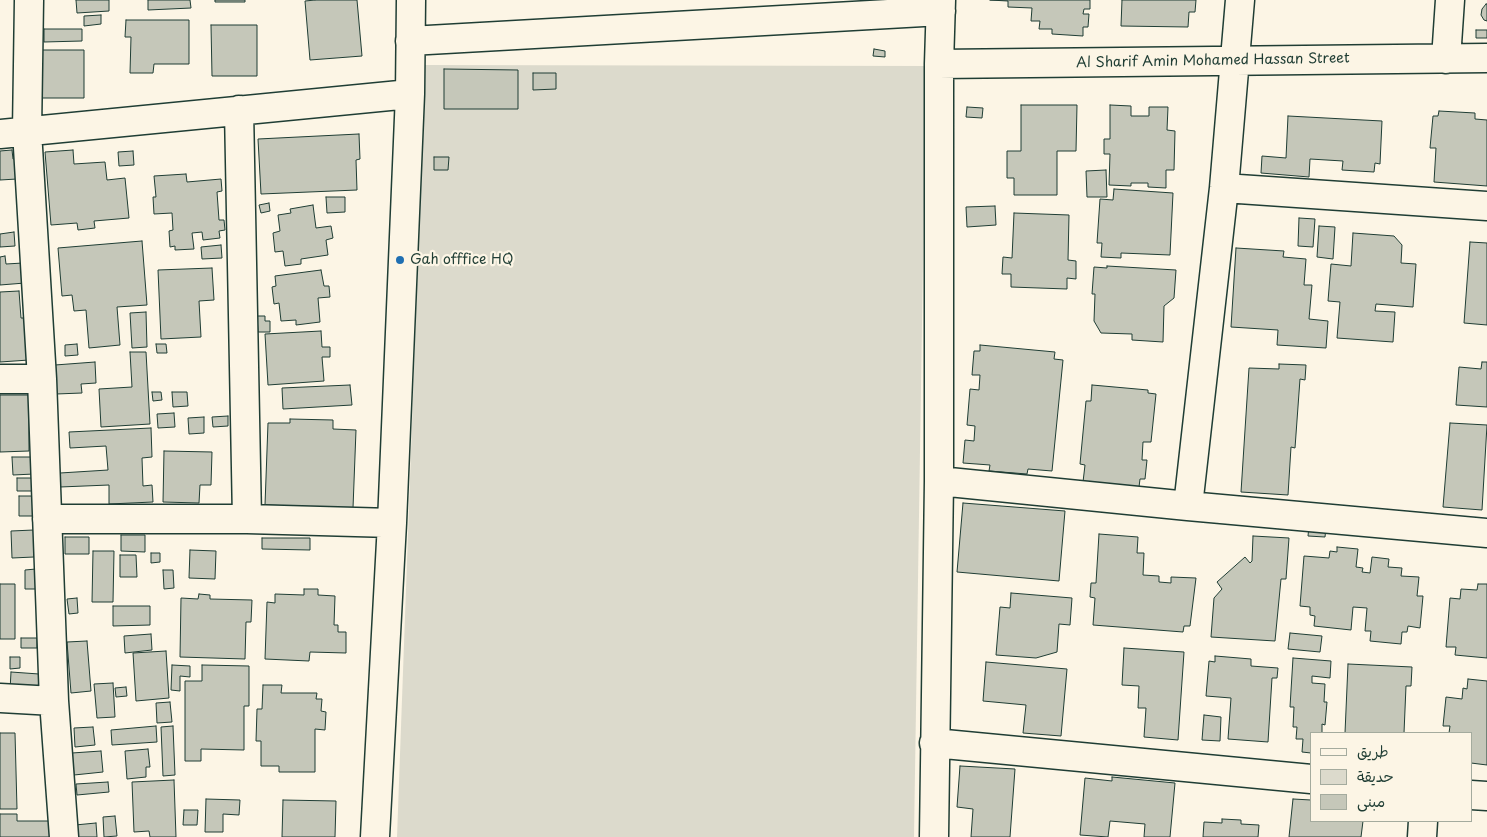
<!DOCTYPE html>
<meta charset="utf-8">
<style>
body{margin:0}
#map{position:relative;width:1487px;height:837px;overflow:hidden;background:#fcf5e5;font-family:"Playpen Sans","Playpen Sans Arabic",sans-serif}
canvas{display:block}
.legend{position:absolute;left:1310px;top:732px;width:162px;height:90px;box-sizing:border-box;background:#fcf5e5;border:1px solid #a4ab9e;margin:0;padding:6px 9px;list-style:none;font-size:15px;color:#1f3d34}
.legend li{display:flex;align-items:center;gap:10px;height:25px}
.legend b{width:25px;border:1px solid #a4ab9e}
</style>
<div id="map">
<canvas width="1487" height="837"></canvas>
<ul class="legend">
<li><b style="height:6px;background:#fcf5e5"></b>طريق</li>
<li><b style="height:14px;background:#dcdacc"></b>حديقة</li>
<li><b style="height:14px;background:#c5c7b9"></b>مبنى</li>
</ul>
</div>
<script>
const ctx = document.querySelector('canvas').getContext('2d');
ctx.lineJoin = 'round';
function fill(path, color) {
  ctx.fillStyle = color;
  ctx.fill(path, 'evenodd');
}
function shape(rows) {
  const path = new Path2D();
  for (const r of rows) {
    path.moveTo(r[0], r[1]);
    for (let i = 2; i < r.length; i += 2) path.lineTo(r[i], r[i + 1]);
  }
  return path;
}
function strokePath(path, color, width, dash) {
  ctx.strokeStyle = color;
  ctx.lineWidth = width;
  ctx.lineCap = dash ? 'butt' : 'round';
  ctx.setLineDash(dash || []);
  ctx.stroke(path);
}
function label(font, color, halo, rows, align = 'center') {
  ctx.font = font + ' "Playpen Sans",sans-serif';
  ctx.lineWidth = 4.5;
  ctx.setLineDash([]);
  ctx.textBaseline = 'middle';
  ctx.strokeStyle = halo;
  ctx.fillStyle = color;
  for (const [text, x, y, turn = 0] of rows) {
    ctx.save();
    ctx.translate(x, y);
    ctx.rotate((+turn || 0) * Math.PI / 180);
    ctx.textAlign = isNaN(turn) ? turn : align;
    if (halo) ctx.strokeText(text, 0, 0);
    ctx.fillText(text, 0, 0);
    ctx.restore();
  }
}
const green = shape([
 [425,65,926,66,914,837,397,837]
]);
const building = shape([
 [76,0,109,0,109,11,77,13,76,0],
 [148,0,190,0,191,8,148,10,148,0],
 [215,0,245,0,245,2,215,2,215,0],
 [315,0,357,0,362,56,310,60,305,1,315,0],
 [990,0,1090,0,1090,9,1084,9,1083,14,1089,14,1088,27,1083,27,1083,36,1052,34,1052,29,1039,29,1040,21,1031,21,1032,8,1008,7,1008,1,990,0],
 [1122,0,1196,0,1195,12,1189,12,1188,27,1121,26,1122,0],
 [1486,4,1487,4,1487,21,1484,20,1481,15,1482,9,1486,4],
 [101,15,101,24,84,26,84,16,101,15],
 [126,20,189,20,189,64,154,64,153,73,130,73,131,37,125,37,126,20],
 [211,25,257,25,257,76,212,76,211,25],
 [44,29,82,29,82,41,44,42,44,29],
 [1476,30,1487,30,1487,38,1476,38,1476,30],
 [874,49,885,51,885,57,873,56,874,49],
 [37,50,84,50,84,98,38,98,37,50],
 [444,69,518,70,518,109,444,109,444,69],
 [533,73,556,73,556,89,533,90,533,73],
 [1021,105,1077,105,1076,151,1057,151,1057,195,1014,195,1014,178,1007,178,1007,151,1021,151,1021,105],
 [1110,105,1131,106,1131,116,1149,116,1149,107,1168,107,1167,130,1175,131,1174,170,1166,170,1166,188,1148,187,1148,183,1131,183,1131,186,1109,185,1110,154,1104,154,1104,139,1110,139,1110,105],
 [967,107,983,108,982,118,966,117,967,107],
 [1439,111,1475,113,1475,119,1487,120,1487,186,1434,182,1436,148,1430,148,1433,116,1438,116,1439,111],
 [1288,116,1382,121,1380,164,1375,163,1374,172,1342,170,1343,161,1310,159,1309,177,1261,173,1262,156,1286,158,1288,116],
 [359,134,360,159,356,160,357,190,261,194,258,139,359,134],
 [12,150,13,159,15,159,17,179,0,180,0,151,12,150],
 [73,150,74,164,105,162,107,180,125,178,129,218,94,221,95,228,78,230,77,223,51,225,45,152,73,150],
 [133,151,134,165,119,166,118,152,133,151],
 [434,157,449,157,448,170,434,170,434,157],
 [1106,170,1107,197,1087,197,1086,171,1106,170],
 [186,174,187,182,221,179,222,191,217,192,219,220,224,220,225,230,219,231,220,238,203,240,202,232,192,233,194,249,175,250,175,246,170,247,169,231,173,230,172,213,154,214,153,197,156,197,154,176,186,174],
 [1114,189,1173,193,1170,255,1121,253,1121,258,1101,257,1102,243,1097,243,1100,199,1113,200,1114,189],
 [326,197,345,197,345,212,327,213,326,197],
 [269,203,270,211,261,213,259,205,269,203],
 [313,205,316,228,331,226,333,238,326,240,328,255,301,259,301,264,285,266,283,251,275,252,273,233,280,231,278,215,291,213,290,209,313,205],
 [995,206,996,225,967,227,966,207,995,206],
 [1014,213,1069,215,1068,260,1076,261,1076,279,1067,278,1067,289,1011,287,1011,274,1002,274,1003,257,1012,258,1014,213],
 [1299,218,1315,219,1313,247,1298,246,1299,218],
 [1319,226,1335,227,1333,259,1317,257,1319,226],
 [14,232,15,246,0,247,0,234,14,232],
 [1353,233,1394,236,1402,245,1401,263,1416,264,1413,307,1376,304,1375,311,1395,312,1393,342,1337,338,1340,302,1328,301,1331,264,1351,266,1353,233],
 [142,241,147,305,117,307,120,345,89,348,86,310,74,311,72,295,62,296,58,248,142,241],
 [1470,242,1487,243,1487,325,1464,323,1470,242],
 [221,245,222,258,202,259,201,247,221,245],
 [1236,248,1284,251,1283,257,1306,259,1304,285,1312,285,1309,319,1328,321,1326,348,1277,345,1278,330,1231,327,1236,248],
 [5,256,6,264,23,263,25,283,0,285,0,257,5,256],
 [1107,266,1176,270,1174,298,1164,306,1163,342,1132,340,1132,334,1101,333,1094,321,1095,294,1092,294,1094,267,1107,268,1107,266],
 [212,268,214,300,199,301,201,337,161,339,158,270,212,268],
 [321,270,324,286,329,286,330,297,318,298,320,322,296,325,296,320,281,321,279,303,274,304,272,287,276,286,275,276,321,270],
 [19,291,21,318,26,318,29,360,0,362,0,292,19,291],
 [146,312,147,347,132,348,130,313,146,312],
 [257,316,265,316,265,321,270,321,270,332,258,332,257,316],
 [321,331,322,347,330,347,330,357,322,357,324,381,268,385,265,334,321,331],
 [77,344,78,355,65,356,65,345,77,344],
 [156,344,166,344,167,353,157,353,156,344],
 [980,345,1055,352,1054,359,1063,360,1052,471,1028,469,1027,474,989,471,990,465,963,463,965,440,974,441,975,426,967,425,970,389,979,390,980,375,972,375,974,351,980,351,980,345],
 [130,352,146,352,150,424,101,427,99,389,132,387,130,352],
 [95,362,96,383,81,384,82,393,56,394,55,365,95,362],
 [1482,362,1487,362,1487,407,1456,405,1459,367,1481,369,1482,362],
 [1279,364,1306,365,1305,380,1300,379,1295,448,1291,447,1288,495,1241,492,1249,368,1279,369,1279,364],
 [350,385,352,405,283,409,282,388,350,385],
 [1092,385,1148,390,1148,393,1156,394,1151,442,1143,442,1142,460,1147,460,1145,479,1140,479,1139,487,1083,482,1085,465,1080,464,1086,401,1091,401,1092,385],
 [152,392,161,392,162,400,153,401,152,392],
 [172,392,187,392,188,406,173,407,172,392],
 [0,395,29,395,29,451,0,452,0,395],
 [174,413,175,427,158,428,157,414,174,413],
 [228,416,228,426,213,427,212,417,228,416],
 [204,417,204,433,189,434,188,418,204,417],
 [290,419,333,420,333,429,356,430,353,508,265,505,268,423,290,423,290,419],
 [1450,423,1487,425,1482,510,1443,507,1450,423],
 [151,428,152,457,142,458,143,486,152,485,153,502,109,504,109,485,60,487,60,473,108,470,106,446,70,448,69,432,151,428],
 [164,451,212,452,211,485,200,485,199,503,163,502,164,451],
 [12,457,33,457,34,474,13,475,12,457],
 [17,478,37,478,37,491,17,491,17,478],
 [19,496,35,496,36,516,19,516,19,496],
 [963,503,1065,511,1059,581,957,572,963,503],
 [1309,526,1326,527,1325,537,1308,536,1309,526],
 [34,530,34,557,12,558,11,531,34,530],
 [1099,534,1138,537,1137,553,1144,553,1143,575,1159,576,1159,582,1171,583,1171,577,1196,578,1190,626,1184,626,1183,632,1093,625,1095,598,1090,597,1091,583,1096,583,1099,534],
 [121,535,145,535,145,552,121,551,121,535],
 [1253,536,1289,538,1286,579,1281,579,1275,641,1211,637,1214,598,1222,589,1217,582,1245,557,1250,563,1252,561,1253,536],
 [65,537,89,537,89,554,65,554,65,537],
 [262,538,310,538,310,550,262,549,262,538],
 [1337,547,1358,549,1356,567,1363,568,1362,572,1370,573,1372,557,1389,559,1388,567,1402,568,1401,576,1419,577,1417,596,1423,596,1420,628,1408,626,1407,632,1402,632,1401,644,1370,641,1371,631,1365,631,1367,608,1353,607,1351,630,1314,626,1315,616,1310,615,1310,607,1300,606,1304,556,1329,558,1330,551,1337,552,1337,547],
 [190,550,216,551,215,579,189,578,190,550],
 [93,551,114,551,113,602,92,602,93,551],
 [151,553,160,553,160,562,151,563,151,553],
 [120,555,136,555,137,577,120,577,120,555],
 [36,569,36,589,25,589,25,570,36,569],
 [163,570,173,570,174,588,164,589,163,570],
 [0,584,15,584,15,639,0,639,0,584],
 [1478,584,1487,584,1487,658,1455,655,1456,647,1446,647,1450,598,1460,599,1461,589,1477,590,1478,584],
 [304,589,318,589,318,595,335,596,334,625,338,625,338,632,346,632,346,653,310,652,309,661,265,659,267,602,275,603,275,594,304,595,304,589],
 [1011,593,1072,598,1070,625,1059,624,1057,652,1036,658,996,655,1000,607,1010,608,1011,593],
 [199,594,210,595,210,599,252,600,251,622,246,622,245,659,180,657,181,598,198,599,199,594],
 [77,598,78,613,69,614,67,599,77,598],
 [113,606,150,606,150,625,113,626,113,606],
 [1290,633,1322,636,1320,652,1288,649,1290,633],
 [151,634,152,650,125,653,124,636,151,634],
 [21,638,37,638,37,648,21,648,21,638],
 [87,641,91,691,71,693,67,642,87,641],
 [1124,648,1184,652,1178,740,1144,737,1146,708,1138,708,1139,686,1122,685,1124,648],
 [166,651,169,698,136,701,133,653,166,651],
 [1215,656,1251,659,1251,666,1278,668,1277,678,1272,678,1268,742,1228,739,1231,698,1206,696,1209,661,1215,662,1215,656],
 [10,657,20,657,20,668,10,669,10,657],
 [1293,658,1331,661,1330,678,1312,676,1312,683,1325,684,1324,702,1327,702,1325,725,1322,724,1322,733,1311,733,1311,753,1302,752,1303,739,1296,739,1297,727,1293,727,1294,707,1290,707,1293,658],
 [986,662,1067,669,1061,736,1023,733,1026,705,983,701,986,662],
 [1348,664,1412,667,1411,686,1406,686,1404,733,1345,733,1348,664],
 [172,665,190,666,190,677,180,676,180,691,171,690,172,665],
 [202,665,249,666,249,706,244,706,244,750,201,749,201,761,185,761,185,681,202,681,202,665],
 [11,672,39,674,38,692,10,690,11,672],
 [1468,679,1487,681,1487,765,1471,763,1471,733,1449,733,1450,726,1443,726,1446,697,1462,699,1463,688,1467,689,1468,679],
 [113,683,115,717,97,718,94,684,113,683],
 [263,685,282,685,281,693,317,693,316,699,322,699,321,711,326,712,325,730,315,729,315,772,279,772,279,766,261,766,261,741,256,741,257,709,262,709,263,685],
 [126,687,127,696,116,697,115,688,126,687],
 [170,702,172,722,157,723,156,703,170,702],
 [1204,715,1221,717,1220,741,1202,740,1204,715],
 [156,726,157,742,112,745,111,730,156,726],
 [173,726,175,775,163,776,161,727,173,726],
 [93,727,95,745,75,747,74,728,93,727],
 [0,733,15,733,17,809,0,809,0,733],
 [148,749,150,767,146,767,146,777,127,779,125,751,148,749],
 [101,751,103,772,74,775,72,753,101,751],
 [960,766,1015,769,1010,837,971,837,973,809,957,807,960,766],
 [1112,777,1175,783,1170,837,1144,837,1145,824,1110,821,1108,837,1080,835,1085,778,1112,781,1112,777],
 [174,780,176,837,150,837,149,831,134,832,132,782,174,780],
 [108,782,109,792,77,795,76,784,108,782],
 [206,799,240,800,239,815,223,814,223,832,205,832,206,799],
 [1293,799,1311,800,1311,821,1363,821,1361,837,1289,837,1293,799],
 [283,800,336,801,335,837,282,837,283,800],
 [184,810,198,810,197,825,183,825,184,810],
 [0,814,17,814,17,821,51,821,51,837,0,837,0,814],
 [115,816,117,836,104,837,103,817,115,816],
 [1222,819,1241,820,1241,824,1259,825,1258,837,1203,837,1204,822,1222,823,1222,819],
 [96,823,97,837,77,837,75,825,96,823]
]);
const street = shape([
 [29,0,27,131,42,379,54,701,64,837],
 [410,41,941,11],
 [1446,59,1450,0],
 [939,64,1487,58],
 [239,110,247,519],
 [0,134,410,94],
 [1224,188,1487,206],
 [0,379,42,379],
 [939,481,1188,506,1487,533],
 [1188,506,1224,188,1240,0],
 [47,519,247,519,392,523],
 [0,698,54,701],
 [934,743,1311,779],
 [1471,795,1487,796],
 [375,837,392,523,410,94,411,0],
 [934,837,939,481,939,64,941,0],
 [1422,837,1423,821]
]);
const markers = [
 [400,260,5,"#1f6fb2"]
];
const streetNames = [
 ["Al Sharif Amin Mohamed Hassan Street",1213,61,-1]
];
const poiNames = [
 ["Gah offfice HQ",410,260]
];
fill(green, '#dcdacc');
fill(building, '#c5c7b9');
strokePath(building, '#1f3d34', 1);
strokePath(street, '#1f3d34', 31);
strokePath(street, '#fcf5e5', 28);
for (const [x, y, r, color] of markers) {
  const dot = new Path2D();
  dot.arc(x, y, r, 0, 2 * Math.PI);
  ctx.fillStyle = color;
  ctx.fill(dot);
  strokePath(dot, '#fcf5e5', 2);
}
label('14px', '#1f3d34', '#fcf5e5', streetNames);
label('14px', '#1f3d34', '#fcf5e5', poiNames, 'left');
</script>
